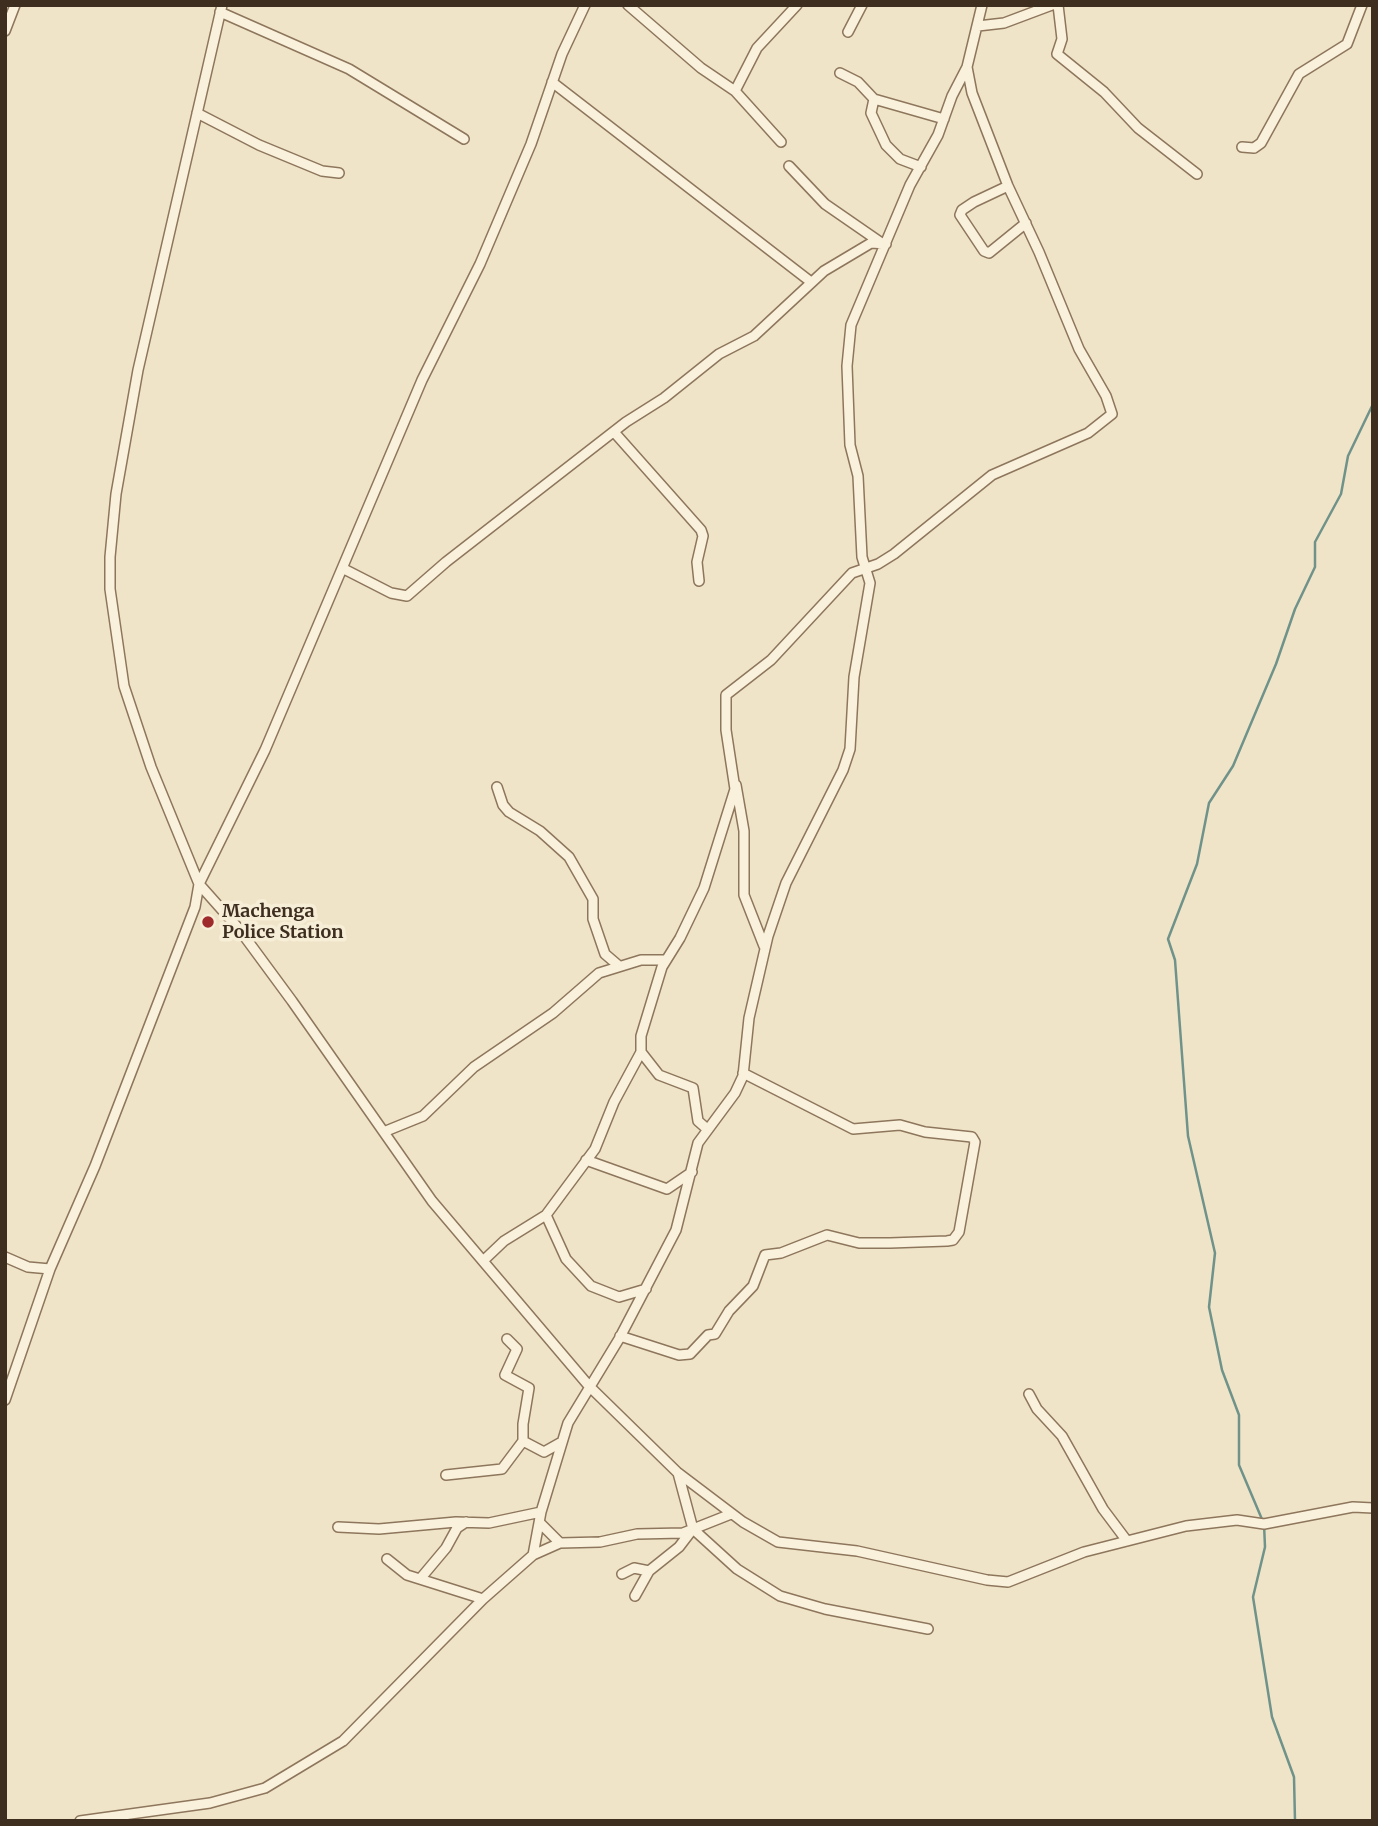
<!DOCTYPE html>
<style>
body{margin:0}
#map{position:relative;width:1378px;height:1826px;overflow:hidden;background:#f0e4c8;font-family:Merriweather,serif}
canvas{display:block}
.frame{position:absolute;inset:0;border:7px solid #3d2e20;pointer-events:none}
</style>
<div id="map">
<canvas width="1378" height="1826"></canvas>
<div class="frame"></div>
</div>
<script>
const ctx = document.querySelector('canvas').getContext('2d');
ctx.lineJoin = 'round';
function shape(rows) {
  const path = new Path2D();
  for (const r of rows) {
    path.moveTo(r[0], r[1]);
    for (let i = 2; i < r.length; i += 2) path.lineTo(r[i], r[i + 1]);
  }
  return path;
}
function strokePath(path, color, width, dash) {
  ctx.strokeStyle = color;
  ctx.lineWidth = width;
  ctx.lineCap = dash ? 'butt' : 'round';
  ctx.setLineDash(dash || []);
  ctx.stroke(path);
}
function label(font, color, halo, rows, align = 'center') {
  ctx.font = font + ' Merriweather,serif';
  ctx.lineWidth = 7;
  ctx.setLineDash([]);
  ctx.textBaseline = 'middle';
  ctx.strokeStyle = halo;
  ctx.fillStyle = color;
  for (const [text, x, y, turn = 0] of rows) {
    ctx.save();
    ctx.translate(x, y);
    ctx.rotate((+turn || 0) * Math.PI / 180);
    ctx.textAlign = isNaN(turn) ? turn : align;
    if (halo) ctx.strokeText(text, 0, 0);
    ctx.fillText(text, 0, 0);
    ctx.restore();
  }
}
const stream = shape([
 [1295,1821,1294,1777,1272,1717,1253,1597,1265,1547,1264,1524,1239,1465,1239,1415,1222,1370,1209,1307,1215,1253,1188,1136,1175,960,1168,939,1197,864,1209,803,1233,766,1276,664,1295,609,1315,567,1315,542,1341,494,1348,456,1373,404]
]);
const minor = shape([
 [585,5,562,54,531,144,480,264,422,380,265,750,199,884,239,929,292,1001,432,1201,589,1386,677,1472,743,1522,778,1542,857,1551,987,1580,1008,1582,1084,1552,1186,1526,1237,1520,1264,1524,1353,1507,1373,1508],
 [628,5,701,68,735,91,781,142],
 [1058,5,1062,39,1057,54,1104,92,1138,128,1197,174],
 [220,12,349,69,464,139],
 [978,26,1004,23,1052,5],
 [5,31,15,5],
 [848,32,862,5],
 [840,73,858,82,874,99,944,119],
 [552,82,811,282],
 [735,91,757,48,797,5],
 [874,99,871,113,886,145,900,159,921,167],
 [197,113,259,145,322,171,339,173],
 [1242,147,1254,148,1261,143,1299,74,1347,44,1362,5],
 [789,166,825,204,880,242],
 [1008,186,974,202,962,210,960,215,984,251,989,253,1026,223],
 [614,432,701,530,703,536,697,562,699,581],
 [344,569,391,593,407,596,446,562,626,422,664,398,719,354,754,336,824,271,871,243,886,244],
 [736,785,744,831,744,895,764,946],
 [497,787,503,805,509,812,540,831,569,857,593,899,593,919,605,954,619,966],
 [641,1052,659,1075,693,1088,698,1121,706,1128],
 [386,1131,423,1116,474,1067,553,1013,599,973,641,960,666,960],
 [586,1160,667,1189,692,1172],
 [546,1215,566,1259,591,1286,619,1297,646,1289],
 [5,1257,28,1267,50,1269],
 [484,1260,504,1241,546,1215,595,1149,614,1102,641,1052,641,1036,662,967,680,938,704,888,735,789,726,730,726,695,771,660,852,573,878,564,894,554,992,475,1088,433,1112,414,1106,396,1079,349,1039,252,1008,186,972,93,967,67],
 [620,1336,679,1355,690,1354,708,1335,715,1334,729,1311,753,1286,765,1255,781,1253,827,1235,859,1243,890,1243,947,1241,953,1240,959,1232,975,1142,972,1137,925,1132,900,1125,853,1129,743,1073],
 [507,1339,517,1349,505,1375,529,1388,523,1424,523,1441],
 [1029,1394,1037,1409,1062,1436,1103,1509,1127,1541],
 [5,1400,50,1269,95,1166,195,907,199,884,151,767,124,686,110,589,110,557,116,494,138,370,222,5],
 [678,1473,693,1529,737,1569,780,1596,825,1609,928,1629],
 [446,1475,502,1469,523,1441,544,1452,560,1443],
 [540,1523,560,1543],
 [338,1527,379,1529,456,1522,489,1523,541,1512],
 [533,1555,541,1512,568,1423,619,1339,676,1230,698,1143,735,1093,743,1076,749,1018,768,936,786,883,843,770,850,749,854,677,870,583,862,557,858,476,850,445,847,366,851,325,910,185,938,135,952,96,967,67,982,5],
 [387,1559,407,1575,483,1599],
 [622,1574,634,1568,649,1571],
 [420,1579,446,1548,457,1528,466,1522],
 [635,1596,649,1571,679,1547,692,1530],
 [80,1821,210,1803,265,1788,343,1741,483,1599,533,1555,560,1543,600,1542,637,1534,683,1533,731,1514]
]);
const markers = [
 [208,922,7,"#9e2a2b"]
];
const poiNames = [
 ["Machenga",222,912],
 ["Police Station",222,933]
];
strokePath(stream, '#6f938a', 2.5);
strokePath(minor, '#8d765c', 12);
strokePath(minor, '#faf1dc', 9);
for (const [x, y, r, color] of markers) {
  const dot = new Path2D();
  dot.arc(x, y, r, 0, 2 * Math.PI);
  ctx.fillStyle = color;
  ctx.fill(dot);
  strokePath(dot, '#f7eed8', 2.5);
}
label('bold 18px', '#3d2e20', '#f7eed8', poiNames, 'left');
</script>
